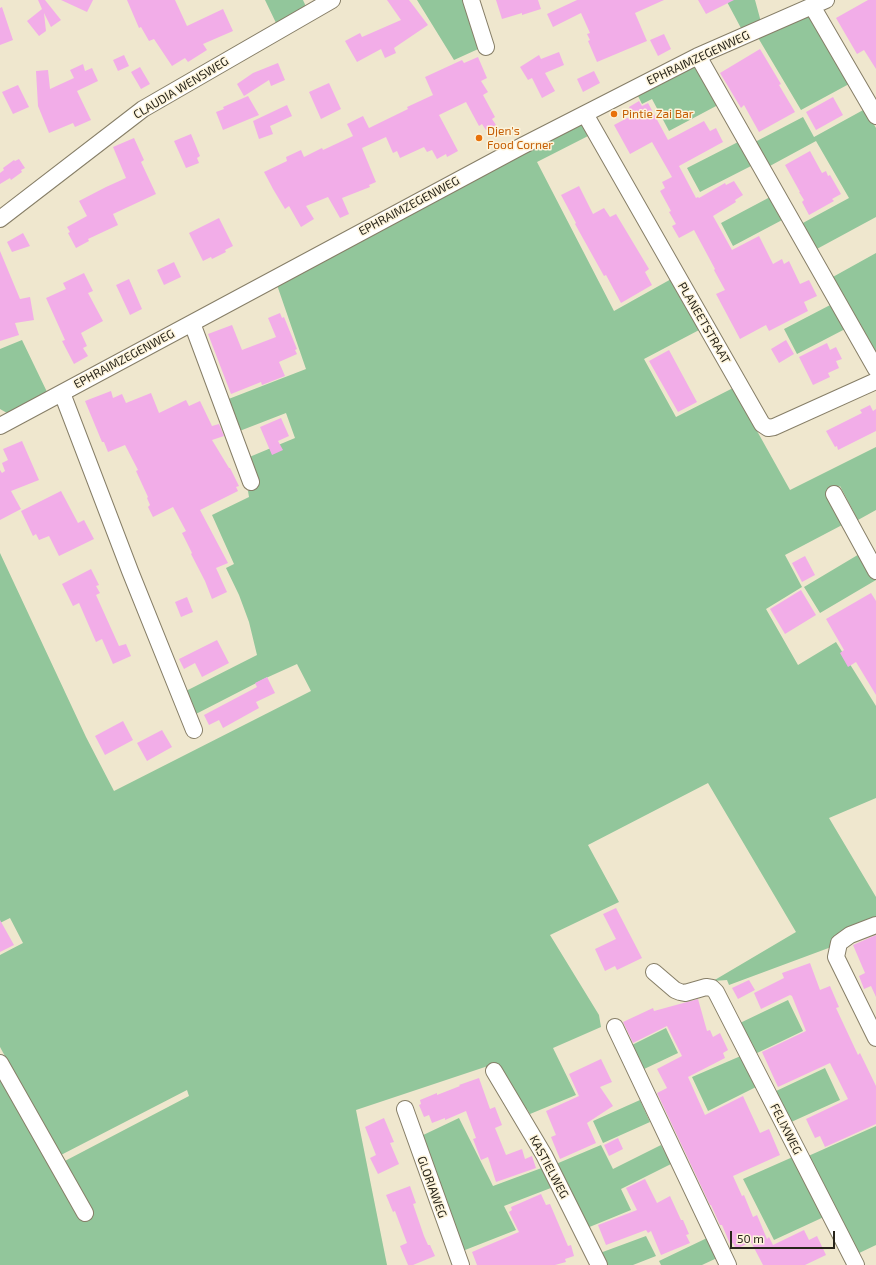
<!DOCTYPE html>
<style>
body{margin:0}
#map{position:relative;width:876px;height:1265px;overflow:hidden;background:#efe7ce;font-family:"Exo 2",sans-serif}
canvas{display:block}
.scale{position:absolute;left:730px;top:1231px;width:105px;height:18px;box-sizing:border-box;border:2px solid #28251b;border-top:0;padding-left:5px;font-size:12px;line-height:14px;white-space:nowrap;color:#28251b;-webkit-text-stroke:3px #fdf4db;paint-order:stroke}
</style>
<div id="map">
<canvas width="876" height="1265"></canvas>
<div class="scale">50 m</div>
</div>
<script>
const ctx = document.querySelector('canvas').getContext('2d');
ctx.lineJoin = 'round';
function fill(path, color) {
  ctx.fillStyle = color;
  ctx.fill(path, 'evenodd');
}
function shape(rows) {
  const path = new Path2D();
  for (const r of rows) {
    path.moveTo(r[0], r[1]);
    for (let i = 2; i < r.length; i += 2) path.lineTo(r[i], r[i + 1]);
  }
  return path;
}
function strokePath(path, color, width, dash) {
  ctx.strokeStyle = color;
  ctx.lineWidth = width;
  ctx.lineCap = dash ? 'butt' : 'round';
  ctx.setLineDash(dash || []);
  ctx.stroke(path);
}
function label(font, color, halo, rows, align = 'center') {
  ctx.font = font + ' "Exo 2",sans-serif';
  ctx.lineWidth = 3;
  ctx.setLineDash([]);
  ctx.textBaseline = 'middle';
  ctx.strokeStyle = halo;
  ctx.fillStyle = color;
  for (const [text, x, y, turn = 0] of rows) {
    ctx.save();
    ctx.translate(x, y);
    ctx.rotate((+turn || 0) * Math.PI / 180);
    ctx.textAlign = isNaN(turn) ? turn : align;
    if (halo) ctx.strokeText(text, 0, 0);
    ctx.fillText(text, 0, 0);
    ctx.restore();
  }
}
const green = shape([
 [265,0,303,0,307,9,277,25],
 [417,0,473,0,487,45,454,60],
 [726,0,755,0,761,22,742,30],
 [808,14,811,16,849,84,801,110,757,36],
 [695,66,718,105,669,131,652,99,642,104,637,94],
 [865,109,876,128,876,217,815,250,801,224,849,198,816,141,768,167,755,142,803,117,814,137],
 [582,125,587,128,592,134,537,162,614,311,673,278,701,329,644,359,676,417,733,388,790,490,876,447,876,510,858,520,840,486,827,493,844,524,785,555,802,587,766,609,798,665,836,642,876,706,876,798,829,818,876,897,876,920,834,946,729,985,727,980,713,981,796,932,708,783,588,845,619,902,550,935,599,1015,601,1027,553,1048,576,1095,530,1114,527,1109,520,1112,508,1101,488,1066,356,1110,387,1265,0,1265,0,1072,63,1162,189,1096,187,1090,59,1156,0,1047,0,955,23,943,10,918,0,923,0,553,86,737,114,791,311,691,297,664,266,678,192,716,184,692,257,655,249,622,239,595,226,568,234,564,212,515,249,497,248,491,257,487,247,458,295,438,286,413,237,432,226,400,306,369,277,285,576,126],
 [740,141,753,165,700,192,687,168],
 [772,196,784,219,733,246,721,223],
 [876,253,876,357,831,278],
 [834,303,847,328,797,354,784,329],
 [22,340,48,394,7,413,0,409,0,349],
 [861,553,876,580,820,613,804,587],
 [788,1000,803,1031,755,1054,740,1023],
 [666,1028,678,1053,642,1070,630,1046],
 [743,1055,758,1086,708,1111,692,1077],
 [825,1068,840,1100,789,1123,774,1092],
 [640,1100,650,1122,603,1143,593,1121],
 [459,1118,493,1186,547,1166,556,1186,504,1206,516,1230,460,1252,419,1137],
 [876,1126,876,1245,855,1255,806,1157],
 [601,1145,613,1169,661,1145,671,1164,621,1189,631,1210,587,1228,556,1164],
 [795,1156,826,1216,774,1240,743,1179],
 [646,1236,656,1256,633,1265,606,1265,600,1253],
 [707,1238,717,1258,702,1265,661,1265,659,1261]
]);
const building = shape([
 [38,0,45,0,61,20,51,27,44,13,46,31,39,36,27,21,42,9],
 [61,0,93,0,87,12],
 [127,0,175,0,187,26,223,9,233,31,203,44,207,50,188,62,185,58,172,66,154,39,149,41,141,27,139,28],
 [387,0,409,0,428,25,394,48,396,53,385,58,381,49,357,62,345,41,360,33,362,37,401,20],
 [496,0,538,0,541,9,522,15,522,13,502,19],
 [577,0,664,0,635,13,647,41,597,62,588,41,590,40,587,34,590,33,581,13,553,27,547,14],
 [698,0,734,0,706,14],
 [868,0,876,0,876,69,864,50,857,54,836,18],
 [2,7,13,40,0,45,0,8],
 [664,34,671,49,658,56,650,40],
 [760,49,781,84,779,85,795,112,759,132,744,105,741,108,720,73],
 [559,52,564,65,545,73,555,91,542,98,532,78,528,80,520,67,539,55,541,59],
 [124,55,129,66,118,71,113,60],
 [478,57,487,78,481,81,488,92,483,95,495,117,492,119,496,125,486,130,482,124,479,126,466,102,439,115,458,151,447,157,446,154,437,159,432,150,427,152,424,147,400,158,397,151,393,153,386,137,362,148,376,182,369,185,370,187,342,198,349,214,340,218,328,197,306,206,314,219,301,227,289,206,285,209,273,189,264,172,287,161,286,157,301,150,304,157,322,148,323,150,353,136,347,124,363,116,369,128,408,109,407,107,433,95,425,77,462,60,464,63],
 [278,63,285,80,271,86,269,80,244,96,237,84,253,73],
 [83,64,85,71,92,68,98,81,77,91,91,120,75,127,73,123,49,133,38,106,36,71,48,70,50,89,74,78,70,70],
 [140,67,150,84,141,89,131,72],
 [594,71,600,83,583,92,577,79],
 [329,83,341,109,321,119,309,92],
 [18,85,29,107,13,114,2,92],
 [248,96,259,115,223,130,216,112,224,109,223,107],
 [833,97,843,115,816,130,806,112],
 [639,101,642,106,648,103,668,140,704,121,710,131,716,128,723,142,679,166,696,198,698,197,699,198,725,183,726,185,734,181,743,195,735,200,736,202,713,216,732,250,759,236,773,264,782,259,784,264,789,261,800,284,809,280,817,296,804,302,808,311,769,331,766,325,740,339,716,294,725,290,714,270,715,269,694,230,679,238,672,226,676,224,669,212,671,211,660,191,665,188,662,182,672,177,652,142,630,154,614,125,633,115,629,107],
 [287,105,292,116,270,126,273,134,259,139,253,121],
 [191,134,200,156,197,158,199,163,186,168,174,141],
 [134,138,144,160,141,162,156,194,113,214,118,225,88,239,89,241,76,248,68,233,70,232,67,227,87,216,79,201,106,187,126,178,113,147],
 [810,151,822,173,826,171,828,176,830,175,841,194,832,199,834,201,809,215,802,202,804,200,799,192,800,192,785,165],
 [19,159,25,168,21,170,22,172,11,180,10,178,0,184,0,173,4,170,3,168,14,160,15,161],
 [579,186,593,214,604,208,610,217,616,214,649,269,645,272,652,285,621,303,606,275,604,276,575,224,576,223,561,195],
 [219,218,233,246,225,250,226,252,212,259,211,257,203,261,189,233],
 [23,233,30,246,12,252,7,242],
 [0,251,20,299,30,297,34,320,15,323,19,335,0,341],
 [174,262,181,277,164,285,157,270],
 [84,273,93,291,88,293,103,321,81,333,87,346,83,348,88,356,74,364,62,341,65,340,46,298,66,289,63,283],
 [129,279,142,309,130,315,116,285],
 [280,313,282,318,284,317,297,349,295,350,297,354,279,362,285,376,262,385,261,382,231,394,208,334,232,325,242,350,276,337,268,318],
 [786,340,794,354,779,363,771,349],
 [827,343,830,350,836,347,842,359,836,361,839,368,828,373,830,377,813,385,799,357],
 [669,350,697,402,678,412,649,361],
 [111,391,113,398,122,394,126,403,151,393,159,413,186,400,189,406,200,401,212,426,219,424,224,436,212,440,229,468,230,468,239,486,236,487,238,491,200,510,228,563,216,568,227,592,212,599,205,581,191,554,192,553,182,533,186,531,173,507,153,517,148,507,150,505,147,498,148,497,136,471,138,470,125,445,108,452,104,442,102,442,85,401],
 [870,405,873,411,876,409,876,431,838,450,837,446,835,447,826,431,862,413,860,410],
 [281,418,289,436,278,441,283,450,272,455,260,427],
 [22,441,39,480,11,491,21,509,0,520,0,470,2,473,5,471,2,463,8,460,3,449],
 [61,491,78,523,84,520,94,539,59,556,49,536,39,540,36,534,33,536,21,511],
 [805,556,815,575,802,582,792,563],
 [91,569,99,585,96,586,100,593,96,595,119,646,126,644,131,656,113,664,102,639,96,642,79,603,73,606,62,584],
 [801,590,816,615,785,634,770,609],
 [871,593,876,601,876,695,856,662,848,667,840,653,844,650,826,619],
 [187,597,193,612,181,617,175,602],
 [217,640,229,663,202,677,195,663,184,669,179,659],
 [267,677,275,693,256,702,259,708,223,728,219,720,209,725,204,715,257,687,255,683],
 [123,721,133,740,105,755,95,736],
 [162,730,172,747,147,761,137,743],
 [616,908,642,958,617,970,615,966,605,971,595,949,616,939,603,914],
 [0,920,14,945,0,952],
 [876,935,876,997,871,986,864,989,859,976,865,973,853,945],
 [810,963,820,990,830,986,839,1007,836,1008,858,1055,860,1053,876,1086,876,1124,825,1147,820,1136,815,1138,806,1119,848,1099,830,1063,778,1087,762,1052,806,1031,792,996,790,995,761,1009,754,993,784,978,782,973],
 [749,980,755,990,738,999,732,988],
 [698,999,707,1031,710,1030,713,1037,720,1033,728,1050,723,1053,725,1058,688,1077,705,1115,743,1096,760,1133,769,1129,780,1155,733,1176,742,1196,744,1195,753,1217,757,1215,767,1239,769,1237,773,1245,804,1230,809,1240,817,1236,826,1255,805,1265,763,1265,751,1242,736,1249,733,1243,730,1244,722,1225,720,1225,711,1205,710,1205,657,1093,667,1088,657,1069,682,1056,667,1026,633,1043,623,1022,653,1008,654,1011],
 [601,1059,612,1082,600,1087,613,1106,587,1123,596,1143,560,1159,551,1137,556,1135,546,1111,579,1096,569,1074],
 [479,1078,490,1109,495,1107,502,1125,495,1128,506,1155,522,1149,525,1159,532,1156,536,1168,496,1182,488,1157,481,1160,473,1139,476,1138,466,1111,445,1120,445,1118,432,1123,429,1115,424,1117,419,1105,421,1104,420,1100,437,1093,437,1095,460,1086,459,1085],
 [384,1118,394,1142,390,1143,399,1164,378,1174,370,1158,376,1155,365,1127],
 [618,1138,623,1149,609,1156,604,1145],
 [645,1179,657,1203,670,1196,681,1220,683,1220,689,1234,686,1235,690,1243,661,1255,651,1231,648,1233,646,1230,606,1245,598,1225,637,1210,626,1188],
 [410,1186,416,1203,413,1204,424,1236,428,1245,430,1245,435,1256,413,1265,408,1265,400,1246,407,1243,395,1211,393,1212,386,1195],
 [541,1194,546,1205,550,1204,568,1246,571,1245,574,1256,565,1259,566,1262,555,1265,477,1265,472,1252,519,1232,509,1212,512,1210,511,1207]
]);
const minor = shape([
 [471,0,486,47],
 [812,6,876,116],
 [698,56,876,369],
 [585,114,762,424,768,428,774,427,876,381],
 [0,219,143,109,332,0],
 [192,323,251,482],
 [62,393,130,571,194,730],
 [0,426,522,146,698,56,826,0],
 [834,494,876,571],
 [876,925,850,935,839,943,836,957,876,1038],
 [654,972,675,990,680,992,685,993,706,987,712,988,716,992,856,1265],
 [615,1027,728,1265],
 [0,1063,85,1213],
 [494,1071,544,1155,599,1265],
 [405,1109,461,1265]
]);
const markers = [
 [614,114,4,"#e8710a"],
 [479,138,4,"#e8710a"]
];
const streetNames = [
 ["EPHRAIMZEGENWEG",698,58,-25],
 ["CLAUDIA WENSWEG",181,88,-31],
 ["EPHRAIMZEGENWEG",409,206,-28],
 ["PLANEETSTRAAT",704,323,60],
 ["EPHRAIMZEGENWEG",124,359,-28],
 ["FELIXWEG",786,1129,63],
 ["KASTIELWEG",549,1167,62],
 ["GLORIAWEG",432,1187,70]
];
const foodNames = [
 ["Pintie Zai Bar",622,114],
 ["Djen's",487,131],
 ["Food Corner",487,145]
];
fill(green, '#92c69b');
fill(building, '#f2ade8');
strokePath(minor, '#867e67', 18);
strokePath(minor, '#fff', 16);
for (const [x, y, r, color] of markers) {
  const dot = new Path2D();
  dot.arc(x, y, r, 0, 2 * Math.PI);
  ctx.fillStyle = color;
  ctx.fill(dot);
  strokePath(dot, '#fdf4db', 1.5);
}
label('12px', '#28251b', '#fdf4db', streetNames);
label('12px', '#c56008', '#fdf4db', foodNames, 'left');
</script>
